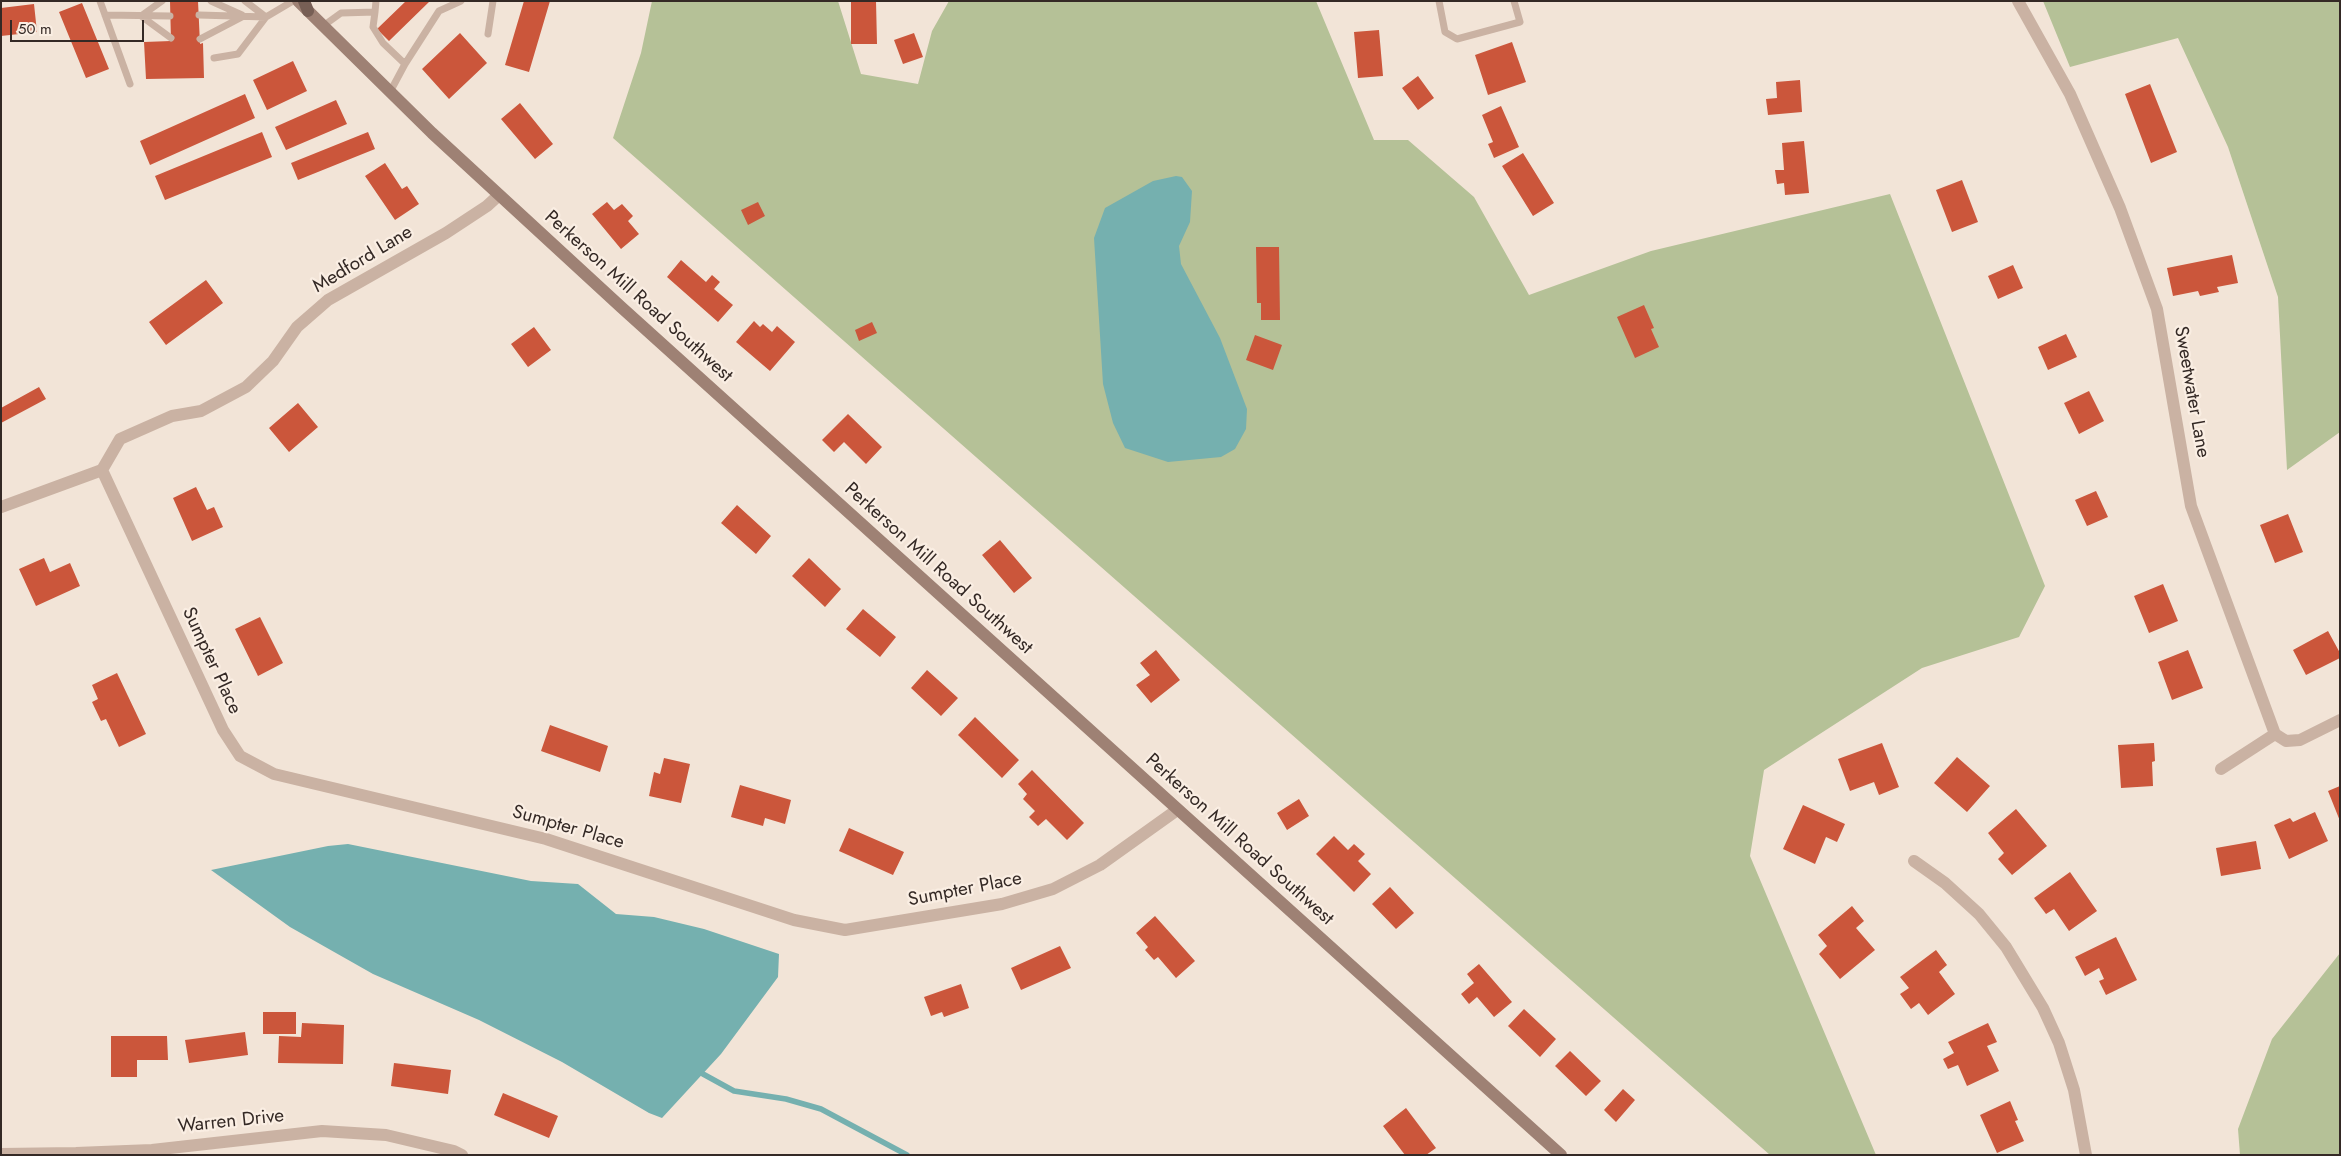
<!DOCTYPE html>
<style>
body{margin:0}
#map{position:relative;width:2341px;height:1156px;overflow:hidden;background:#f2e4d7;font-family:Jost,sans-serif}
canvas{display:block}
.frame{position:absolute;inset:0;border:2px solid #342925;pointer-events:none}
.scale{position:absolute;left:10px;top:20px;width:134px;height:22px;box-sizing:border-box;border:2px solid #342925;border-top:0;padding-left:6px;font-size:15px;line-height:18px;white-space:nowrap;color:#342925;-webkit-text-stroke:4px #faeee3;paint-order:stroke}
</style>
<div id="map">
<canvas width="2341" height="1156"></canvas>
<div class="frame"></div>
<div class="scale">50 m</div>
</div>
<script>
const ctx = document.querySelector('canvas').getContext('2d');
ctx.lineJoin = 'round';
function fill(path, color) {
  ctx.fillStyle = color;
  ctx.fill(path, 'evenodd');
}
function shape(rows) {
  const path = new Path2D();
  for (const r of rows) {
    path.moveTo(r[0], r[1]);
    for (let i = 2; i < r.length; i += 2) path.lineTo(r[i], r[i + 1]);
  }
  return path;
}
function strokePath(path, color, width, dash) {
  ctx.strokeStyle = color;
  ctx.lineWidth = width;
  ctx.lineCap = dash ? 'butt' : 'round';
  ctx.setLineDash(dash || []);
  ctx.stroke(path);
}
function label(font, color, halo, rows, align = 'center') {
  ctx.font = font + ' Jost,sans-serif';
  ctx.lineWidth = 4.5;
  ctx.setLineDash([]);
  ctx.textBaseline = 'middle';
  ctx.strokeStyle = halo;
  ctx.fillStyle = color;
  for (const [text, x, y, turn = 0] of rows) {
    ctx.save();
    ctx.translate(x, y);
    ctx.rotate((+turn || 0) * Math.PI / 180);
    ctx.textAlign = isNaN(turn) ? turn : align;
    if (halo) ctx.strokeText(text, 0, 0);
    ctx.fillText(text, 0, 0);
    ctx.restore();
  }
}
const green = shape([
 [652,1,838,1,861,74,918,84,932,31,949,1,1316,1,1374,140,1408,140,1474,197,1529,295,1651,251,1890,194,2045,586,2019,637,1922,668,1764,770,1750,856,1876,1155,1770,1155,613,138,641,53],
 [2043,1,2340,1,2340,432,2287,470,2278,297,2228,147,2178,38,2070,67],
 [2340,953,2340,1155,2240,1155,2238,1129,2272,1039]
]);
const water = shape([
 [1176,176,1182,177,1192,191,1190,222,1179,246,1181,264,1220,338,1247,409,1246,429,1235,449,1221,457,1168,462,1125,448,1113,423,1103,384,1094,238,1105,208,1153,181],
 [348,844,531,881,578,884,616,914,654,917,704,929,779,954,778,977,721,1054,662,1118,649,1113,562,1062,479,1020,373,974,290,927,211,870,328,846]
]);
const stream = shape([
 [703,1074,734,1091,786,1099,821,1109,907,1155]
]);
const building = shape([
 [170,1,198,1,200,44,203,43,204,78,146,79,144,42,171,41],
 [406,1,430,1,389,41,377,29],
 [524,1,550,1,529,72,505,65],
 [851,1,876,1,877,44,851,44],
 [82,3,109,69,86,78,59,12],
 [34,4,37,32,1,36,1,8],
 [1379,30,1383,76,1358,78,1354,32],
 [460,33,487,63,449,99,422,69],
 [914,33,923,57,903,64,894,40],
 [1512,42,1526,82,1488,95,1475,55],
 [293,61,307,91,267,110,253,80],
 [1418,76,1434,98,1418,110,1402,88],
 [1800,80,1802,112,1768,115,1766,99,1777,98,1776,82],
 [2150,84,2177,152,2151,163,2125,94],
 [245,94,255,118,150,165,140,141],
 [336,100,347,124,286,150,275,127],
 [520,103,553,144,535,159,501,119],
 [1501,106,1519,147,1494,158,1488,144,1493,142,1482,115],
 [262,132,272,157,165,200,155,176],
 [368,132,375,149,298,180,291,163],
 [1804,141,1809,193,1785,195,1784,183,1777,184,1775,170,1784,170,1782,143],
 [1523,153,1554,203,1533,216,1502,166],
 [385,163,402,189,407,186,419,204,395,220,365,176],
 [1962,180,1978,222,1952,232,1936,190],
 [607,202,614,210,622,204,633,216,628,221,639,234,621,249,592,214],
 [758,202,765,216,748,225,741,210],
 [1256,247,1279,247,1280,320,1261,320,1261,303,1257,303],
 [2232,255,2238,283,2217,287,2219,292,2200,296,2198,291,2173,296,2167,268],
 [681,260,706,282,712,275,720,282,714,289,733,305,718,322,667,277],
 [2013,265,2023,288,1998,299,1988,276],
 [206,280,223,303,166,345,149,322],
 [1644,305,1654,328,1651,329,1659,347,1635,358,1617,317],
 [754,321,760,327,763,324,772,332,777,326,795,342,770,371,736,342],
 [872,322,877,333,859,341,855,330],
 [534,327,551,350,528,367,511,344],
 [2066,334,2077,357,2048,370,2038,347],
 [1255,335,1282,345,1273,370,1246,360],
 [39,387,46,399,1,423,1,408],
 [2089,391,2104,421,2079,434,2064,403],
 [298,403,318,427,289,452,269,428],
 [848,414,882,447,866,464,844,442,834,452,822,440],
 [196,487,207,510,214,507,223,527,192,541,173,498],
 [2096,491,2108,517,2087,526,2075,500],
 [737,505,771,536,756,554,721,523],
 [2288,514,2303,552,2275,563,2260,525],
 [1000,540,1032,578,1014,593,982,555],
 [44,558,50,572,70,563,80,586,36,606,19,569],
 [809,558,841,589,825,607,792,576],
 [2163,584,2178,621,2149,633,2134,596],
 [863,609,896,637,880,657,846,629],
 [260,617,283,663,258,676,235,629],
 [2328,631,2340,653,2340,658,2306,675,2293,650],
 [1156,650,1180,680,1151,703,1136,685,1150,675,1140,663],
 [2188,650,2203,688,2172,700,2158,662],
 [927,670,958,698,941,716,911,688],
 [117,673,146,734,119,747,106,719,101,721,92,702,98,699,92,685],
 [975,717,1019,760,1002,778,958,735],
 [550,725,608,746,600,772,541,751],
 [1882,743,1899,787,1879,795,1874,782,1850,791,1838,759],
 [2154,743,2155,761,2152,762,2153,786,2121,788,2118,745],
 [1957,757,1990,786,1967,812,1934,783],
 [664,758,690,764,681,803,649,796,654,772,660,774],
 [1032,770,1084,823,1067,840,1046,819,1038,826,1029,817,1035,811,1023,799,1027,794,1018,784],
 [740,785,791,800,785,824,765,818,763,826,731,817],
 [2340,786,2340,821,2328,791],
 [1299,799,1309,816,1287,830,1277,813],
 [1803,805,1845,824,1837,842,1826,837,1815,864,1783,849],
 [2016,809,2047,846,2012,875,1998,859,2004,853,1988,833],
 [2315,812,2328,841,2289,859,2274,825,2290,818,2293,822],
 [849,828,904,852,893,875,839,851],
 [1334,836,1348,850,1354,844,1365,854,1358,861,1371,874,1354,892,1316,854],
 [2256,841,2261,869,2221,876,2216,848],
 [2070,872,2097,911,2069,931,2054,909,2046,914,2034,898],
 [1390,887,1414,913,1396,929,1372,904],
 [1852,906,1864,921,1856,928,1875,950,1840,979,1819,954,1827,946,1818,935],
 [1155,916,1195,961,1176,978,1158,957,1154,960,1145,950,1148,947,1136,933],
 [2116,937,2137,980,2106,995,2099,981,2104,979,2099,968,2085,976,2075,957],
 [1060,946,1071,968,1021,990,1011,968],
 [1936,950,1947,965,1939,972,1955,994,1928,1015,1919,1003,1911,1009,1900,994,1909,988,1900,977],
 [1479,964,1512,1002,1494,1017,1477,997,1469,1004,1461,994,1474,983,1467,974],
 [961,984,969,1008,944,1017,942,1012,931,1016,924,997],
 [1524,1009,1556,1039,1540,1057,1508,1026],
 [263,1012,296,1012,296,1034,263,1034],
 [302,1023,344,1025,343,1064,278,1063,279,1036,301,1037],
 [1988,1023,1997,1042,1987,1046,1999,1071,1967,1086,1958,1065,1948,1069,1943,1059,1954,1053,1948,1042],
 [245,1032,248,1055,189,1063,185,1040],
 [111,1036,167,1036,168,1060,137,1060,137,1077,111,1077],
 [1570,1051,1601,1081,1586,1096,1555,1066],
 [394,1063,451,1070,448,1094,391,1086],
 [1623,1089,1635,1100,1616,1122,1604,1110],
 [503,1093,558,1116,549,1138,494,1115],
 [2010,1101,2018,1120,2015,1121,2024,1141,1997,1153,1980,1115],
 [1406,1108,1436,1148,1426,1155,1405,1155,1383,1126]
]);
const lane = shape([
 [100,1,130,84],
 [162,1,141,16,171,38],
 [211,1,242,15],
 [1439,1,1445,32,1457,39,1520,22,1514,1],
 [375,12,373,27,383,43,405,64,390,92],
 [105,15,170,16],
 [199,15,266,17,293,1],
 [323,26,341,13,375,12,376,1],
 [488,34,493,1],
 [200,39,242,17],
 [214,58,238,54,266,17,245,1],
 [405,64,439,11,461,1]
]);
const street = shape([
 [2018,1,2070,94,2120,208,2157,309,2191,506,2275,734,2286,741,2300,740,2340,720],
 [102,470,223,730,240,756,274,774,546,839,794,920,845,930,1002,904,1053,889,1100,865,1177,810],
 [1,507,102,470,120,439,172,416,201,411,246,387,273,361,297,327,328,300,446,233,487,206,499,195],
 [2221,769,2275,734],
 [1914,861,1945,883,1979,914,2006,947,2043,1008,2059,1043,2074,1090,2086,1155],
 [1,1154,76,1153,152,1150,322,1131,386,1135,454,1151,462,1155]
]);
const secondary = shape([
 [298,1,432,133,621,307,1561,1155]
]);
const primary = shape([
 [304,1,308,11]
]);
const streetNames = [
 ["Medford Lane",363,260,-31],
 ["Perkerson Mill Road Southwest",638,297,42],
 ["Sweetwater Lane",2191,392,80],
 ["Perkerson Mill Road Southwest",938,569,42],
 ["Sumpter Place",211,661,65],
 ["Sumpter Place",568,828,16],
 ["Perkerson Mill Road Southwest",1239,840,42],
 ["Sumpter Place",965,890,-11],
 ["Warren Drive",231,1122,-6]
];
fill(green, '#b5c197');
fill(water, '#75b0af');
strokePath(stream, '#75b0af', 5.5);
fill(building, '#cb563b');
strokePath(lane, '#cab2a3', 7);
strokePath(street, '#cab2a3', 12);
strokePath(secondary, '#9e8174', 12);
strokePath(primary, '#775f55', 12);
label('19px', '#342925', '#faeee3', streetNames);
</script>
